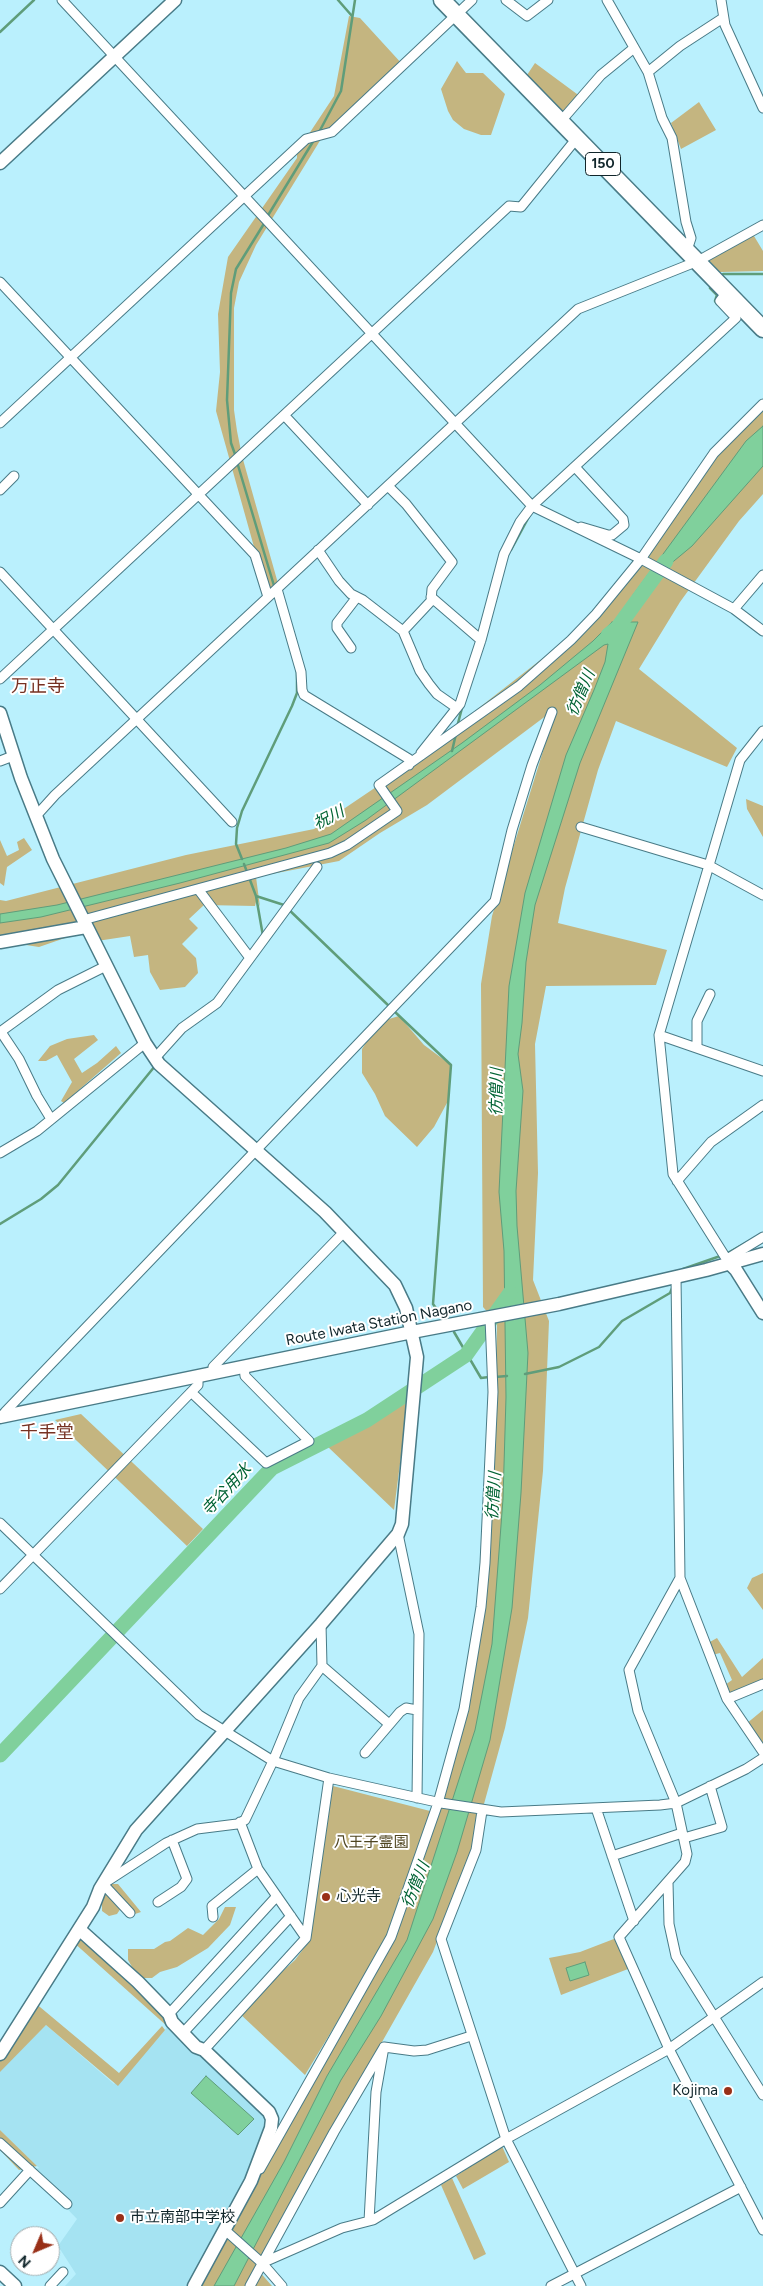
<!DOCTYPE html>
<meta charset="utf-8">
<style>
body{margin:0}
#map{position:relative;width:763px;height:2286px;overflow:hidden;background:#baf0fd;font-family:Figtree,sans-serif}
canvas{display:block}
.north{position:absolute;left:10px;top:2226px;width:50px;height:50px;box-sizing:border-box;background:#fff;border:1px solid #a0a8aa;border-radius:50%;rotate:225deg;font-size:14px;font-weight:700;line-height:20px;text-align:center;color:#11262b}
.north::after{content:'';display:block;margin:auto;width:18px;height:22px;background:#993018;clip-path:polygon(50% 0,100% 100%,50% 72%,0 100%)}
</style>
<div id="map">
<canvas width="763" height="2286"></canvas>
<div class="north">N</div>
</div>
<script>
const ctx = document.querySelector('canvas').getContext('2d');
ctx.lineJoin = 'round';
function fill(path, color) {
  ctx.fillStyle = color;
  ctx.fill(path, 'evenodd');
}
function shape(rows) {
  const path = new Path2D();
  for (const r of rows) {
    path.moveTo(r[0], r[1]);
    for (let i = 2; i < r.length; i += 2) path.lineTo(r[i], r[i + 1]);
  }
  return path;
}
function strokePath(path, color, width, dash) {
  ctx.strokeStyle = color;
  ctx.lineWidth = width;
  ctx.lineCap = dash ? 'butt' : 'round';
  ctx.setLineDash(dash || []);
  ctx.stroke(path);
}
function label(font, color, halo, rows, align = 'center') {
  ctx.font = font + ' Figtree,"Noto Sans JP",sans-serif';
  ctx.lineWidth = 4;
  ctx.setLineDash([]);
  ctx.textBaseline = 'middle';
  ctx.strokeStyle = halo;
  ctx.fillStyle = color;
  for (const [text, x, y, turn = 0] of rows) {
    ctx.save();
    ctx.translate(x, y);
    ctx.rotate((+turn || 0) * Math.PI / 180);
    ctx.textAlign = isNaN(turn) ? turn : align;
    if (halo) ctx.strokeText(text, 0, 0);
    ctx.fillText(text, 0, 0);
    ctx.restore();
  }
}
const built = shape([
 [172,2022,269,2112,260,2158,192,2286,65,2286,76,2274,58,2246,77,2219,30,2170,39,2168,0,2130,0,2071,46,2025,114,2084]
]);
const green = shape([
 [349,16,360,18,403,65,321,139,256,245,239,282,234,308,234,410,237,431,242,456,279,587,268,597,216,411,220,372,218,314,228,257,297,158,297,152,334,96],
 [457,61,466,73,483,73,505,94,491,135,481,135,464,129,453,120,448,111,441,89],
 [535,63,581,97,565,117,527,75],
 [699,102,716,130,681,149,671,123],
 [751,231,763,251,763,271,720,272,705,257],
 [763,401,763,494,739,521,680,602,639,669,737,748,727,767,616,721,598,770,565,888,558,923,667,950,656,985,546,986,535,1044,538,1173,533,1280,549,1321,543,1471,528,1618,505,1728,471,1851,433,1952,318,2155,258,2270,272,2286,198,2286,380,1951,305,2075,238,2012,295,1960,310,1940,333,1786,430,1811,395,1917,459,1726,481,1607,494,1455,497,1323,483,1307,481,984,492,916,552,722,551,712,427,805,380,833,339,861,256,877,260,907,257,898,255,906,204,905,189,919,198,928,182,944,196,958,198,973,185,987,160,990,150,972,148,955,134,957,130,936,97,941,88,930,39,947,0,941,0,900,6,901,186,855,314,829,385,781,602,612,734,431],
 [746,799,763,806,763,837,747,809],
 [24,838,32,850,7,867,4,886,0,883,0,840,7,856,19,850,17,842],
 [399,1016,424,1045,451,1065,448,1101,434,1127,417,1147,385,1116,375,1094,362,1073,362,1049,379,1022],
 [94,1035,98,1040,74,1059,82,1073,97,1063,116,1046,121,1053,64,1103,61,1101,72,1082,57,1055,46,1061,38,1061,50,1046,67,1039],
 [408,1402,394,1510,327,1446],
 [81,1414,203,1529,187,1546,55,1420],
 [763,1573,763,1610,747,1588,752,1578],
 [717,1638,742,1677,763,1658,763,1682,729,1695,725,1685,732,1680,720,1653,712,1655,708,1643],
 [763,1710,763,1748,746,1724],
 [111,1884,118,1884,141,1912,135,1914,123,1905,117,1914,109,1916,102,1911,102,1901],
 [225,1907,236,1907,230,1925,208,1948,177,1967,160,1972,152,1978,143,1978,135,1972,128,1960,128,1949,154,1949,165,1942,170,1941,188,1928,203,1935,219,1919],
 [79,1929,172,2022,168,2027,72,1941],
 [619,1937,628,1969,561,1995,549,1958,580,1952],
 [34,2002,119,2073,162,2026,165,2030,118,2086,46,2025,0,2072,0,2054],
 [0,2130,37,2166,19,2170,0,2150],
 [502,2146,509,2162,463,2189,456,2176],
 [452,2178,486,2254,474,2260,441,2185]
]);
const water = shape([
 [763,426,763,466,692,546,633,595,746,441,763,426],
 [612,622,638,622,580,763,535,905,526,962,522,1023,518,1054,523,1091,516,1191,517,1226,528,1353,521,1493,512,1608,490,1740,457,1852,433,1919,381,2016,341,2080,234,2286,214,2286,284,2162,327,2076,407,1940,475,1730,492,1644,503,1499,506,1397,504,1251,499,1192,509,986,525,893,566,755,594,690,605,662,608,644,604,645,366,820,329,843,180,883,41,917,0,923,0,914,57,905,286,848,331,834,462,743,540,685,593,641,612,622],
 [585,1962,589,1975,570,1981,566,1968,585,1962],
 [206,2076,254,2119,238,2135,191,2093,206,2076]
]);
const stream = shape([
 [338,0,352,16],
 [0,32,34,0],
 [318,134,341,91,355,0],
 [267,217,314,140],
 [720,278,723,274,763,274],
 [713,285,710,288,717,295,715,301,717,304],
 [236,457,231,443,227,400,231,293,236,269,265,222],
 [237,462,275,589],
 [511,550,531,513],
 [457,727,462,708],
 [452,751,456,734],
 [242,859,236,844,237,828,242,811,292,706,297,693,297,671],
 [244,864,256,896,263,936],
 [256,896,284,905,390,1007],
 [394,1011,451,1065,433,1304,443,1318],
 [0,1224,41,1199,58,1185,155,1066],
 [683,1269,726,1254,749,1241],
 [454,1332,481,1378,489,1377],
 [525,1374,559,1367,599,1347,622,1321,670,1293,673,1286],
 [495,1377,507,1376]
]);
const river = shape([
 [608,635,618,627,666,561],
 [0,1755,272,1468,367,1420,466,1355,510,1293]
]);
const street = shape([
 [62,0,532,506,641,559,734,609,763,631],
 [506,0,527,16,548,0],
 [607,0,648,72,662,118,672,138,686,222,691,238,687,250],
 [721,0,725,25,763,108],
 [648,72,680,46,723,18],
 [561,121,601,75,634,48],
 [0,282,255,555,268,597],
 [284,415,368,505],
 [0,423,306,139,332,132,472,0],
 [575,467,623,519,624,525,612,535,608,535,581,527],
 [388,486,406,504,452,562,432,589,431,601,403,631],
 [0,490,14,476],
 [318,550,339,581,351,594,363,600,403,631,420,671,429,684,437,694,457,708],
 [0,572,232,822],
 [277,589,301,672,302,690,304,695,409,759,409,765],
 [431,597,481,640],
 [734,609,763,575],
 [351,648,337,628,337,623,357,597],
 [0,679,509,206,521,207,577,138],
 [421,753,460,704,481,640,504,554,520,522,532,506,736,318,720,301,727,292],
 [0,761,13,756],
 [36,816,55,795,578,309,698,261,763,225],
 [581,827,708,865,763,895],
 [198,889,250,958],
 [83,920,330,853,347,845,397,811,379,785,519,686,571,640,596,614,641,559,714,453,763,404],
 [0,1032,58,990,106,966],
 [1,1032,19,1059,37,1096,51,1119],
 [659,1035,763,1071],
 [697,1046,697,1021,710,994],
 [155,1058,182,1028,217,1003,317,867],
 [0,1153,37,1131,145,1043],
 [677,1181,711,1142,763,1105],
 [727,1259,763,1237],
 [729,1263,673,1174,659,1035,740,760,763,731],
 [676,1277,680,1578,629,1670,638,1711,676,1803,687,1854,685,1862,619,1937,669,2049,763,2230],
 [214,1373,213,1367,344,1232],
 [191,1392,266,1463,309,1441,245,1376,244,1367],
 [5,1412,495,901,512,830,532,765,552,712],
 [0,1523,199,1715,273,1761,329,1778,441,1803,501,1812,660,1805,676,1803,746,1769,763,1758],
 [398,1534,419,1634,417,1798],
 [680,1578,727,1699,763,1752],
 [0,1589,198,1385,198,1376],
 [322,1666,389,1724],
 [727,1699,763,1684],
 [365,1753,400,1712,406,1708,417,1710],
 [596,1808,634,1921],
 [482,1811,476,1850,441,1939,506,2139,581,2286],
 [240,1822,258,1869,306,1938],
 [684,1838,722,1827,710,1786],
 [612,1856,682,1833],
 [106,1882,166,1843,197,1829,237,1824,245,1820,273,1761,299,1698,322,1666,321,1624],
 [668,1882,669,1924,676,1956,763,2095],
 [104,1885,130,1913],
 [158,1902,181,1887,187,1879,172,1840],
 [213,1917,212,1906,258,1869],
 [169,2014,277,1896],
 [183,2033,291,1916],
 [204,2050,306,1938,329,1778],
 [0,2143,67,2204],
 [260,2169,391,1937,438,1803,464,1709,481,1607,485,1563,493,1392,490,1318],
 [0,2203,30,2170],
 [369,2221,376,2092,384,2047,414,2051,427,2050,471,2036],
 [225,2230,262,2263,282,2286],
 [262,2263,342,2228,373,2220,506,2139,669,2049,763,1982],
 [50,2286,63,2272],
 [250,2286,334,2132,384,2047],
 [551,2286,741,2187]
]);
const secondary = shape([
 [0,163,175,0],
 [0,713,21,778,53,859,145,1043,159,1064,325,1212,395,1285,406,1308,417,1357,402,1524,398,1534,321,1624,136,1830,100,1889,93,1907,0,2054],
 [0,942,86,927],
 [729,1263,736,1270,763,1313],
 [0,1417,412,1332,559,1304,706,1270,763,1254],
 [79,1929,138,1982,169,2014,172,2022,196,2047,204,2050,269,2112,272,2119,271,2128,251,2181,194,2286],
 [0,2272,15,2286]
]);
const highway = shape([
 [442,0,763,329]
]);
const markers = [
 [326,1897,5,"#993018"],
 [728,2091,5,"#993018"],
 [120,2218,5,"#993018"]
];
const shields = [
 [603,164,35]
];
const shieldNames = [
 ["150",603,164]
];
const streetNames = [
 ["Route Iwata Station Nagano",379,1323,-11]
];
const parkNames = [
 ["八王子霊園",371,1843]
];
const poiNames = [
 ["心光寺",336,1897],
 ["Kojima",718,2091,"right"],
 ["市立南部中学校",130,2218]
];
const waterNames = [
 ["彷僧川",581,693,-67],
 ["祝川",329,818,-27],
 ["彷僧川",497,1092,-89],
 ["寺谷用水",227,1490,-47],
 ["彷僧川",494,1496,-86],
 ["彷僧川",416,1885,-68]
];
const quarterNames = [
 ["万正寺",38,687],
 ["千手堂",47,1433]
];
fill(built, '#a5e3f2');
fill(green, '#c4b580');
fill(water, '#80d09c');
strokePath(water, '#5f9d7a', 1);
strokePath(stream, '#5f9d7a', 2.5);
strokePath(river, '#80d09c', 15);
strokePath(street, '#497b87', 11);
strokePath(secondary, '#497b87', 15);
strokePath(highway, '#497b87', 19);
strokePath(street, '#fff', 9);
strokePath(secondary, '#fff', 12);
strokePath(highway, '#fff', 16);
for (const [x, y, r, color] of markers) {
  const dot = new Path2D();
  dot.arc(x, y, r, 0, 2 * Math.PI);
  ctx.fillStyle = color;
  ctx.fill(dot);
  strokePath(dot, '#fff', 2);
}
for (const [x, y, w] of shields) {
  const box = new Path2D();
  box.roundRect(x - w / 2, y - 11.5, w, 23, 4);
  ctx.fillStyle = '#fff';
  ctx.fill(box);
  strokePath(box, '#11262b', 1);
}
label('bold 14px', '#11262b', null, shieldNames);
label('15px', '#11262b', '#fff', streetNames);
label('15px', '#4f4520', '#fff', parkNames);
label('15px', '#11262b', '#fff', poiNames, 'left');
label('italic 16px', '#006334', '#fff', waterNames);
label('18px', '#763122', '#fff', quarterNames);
</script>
